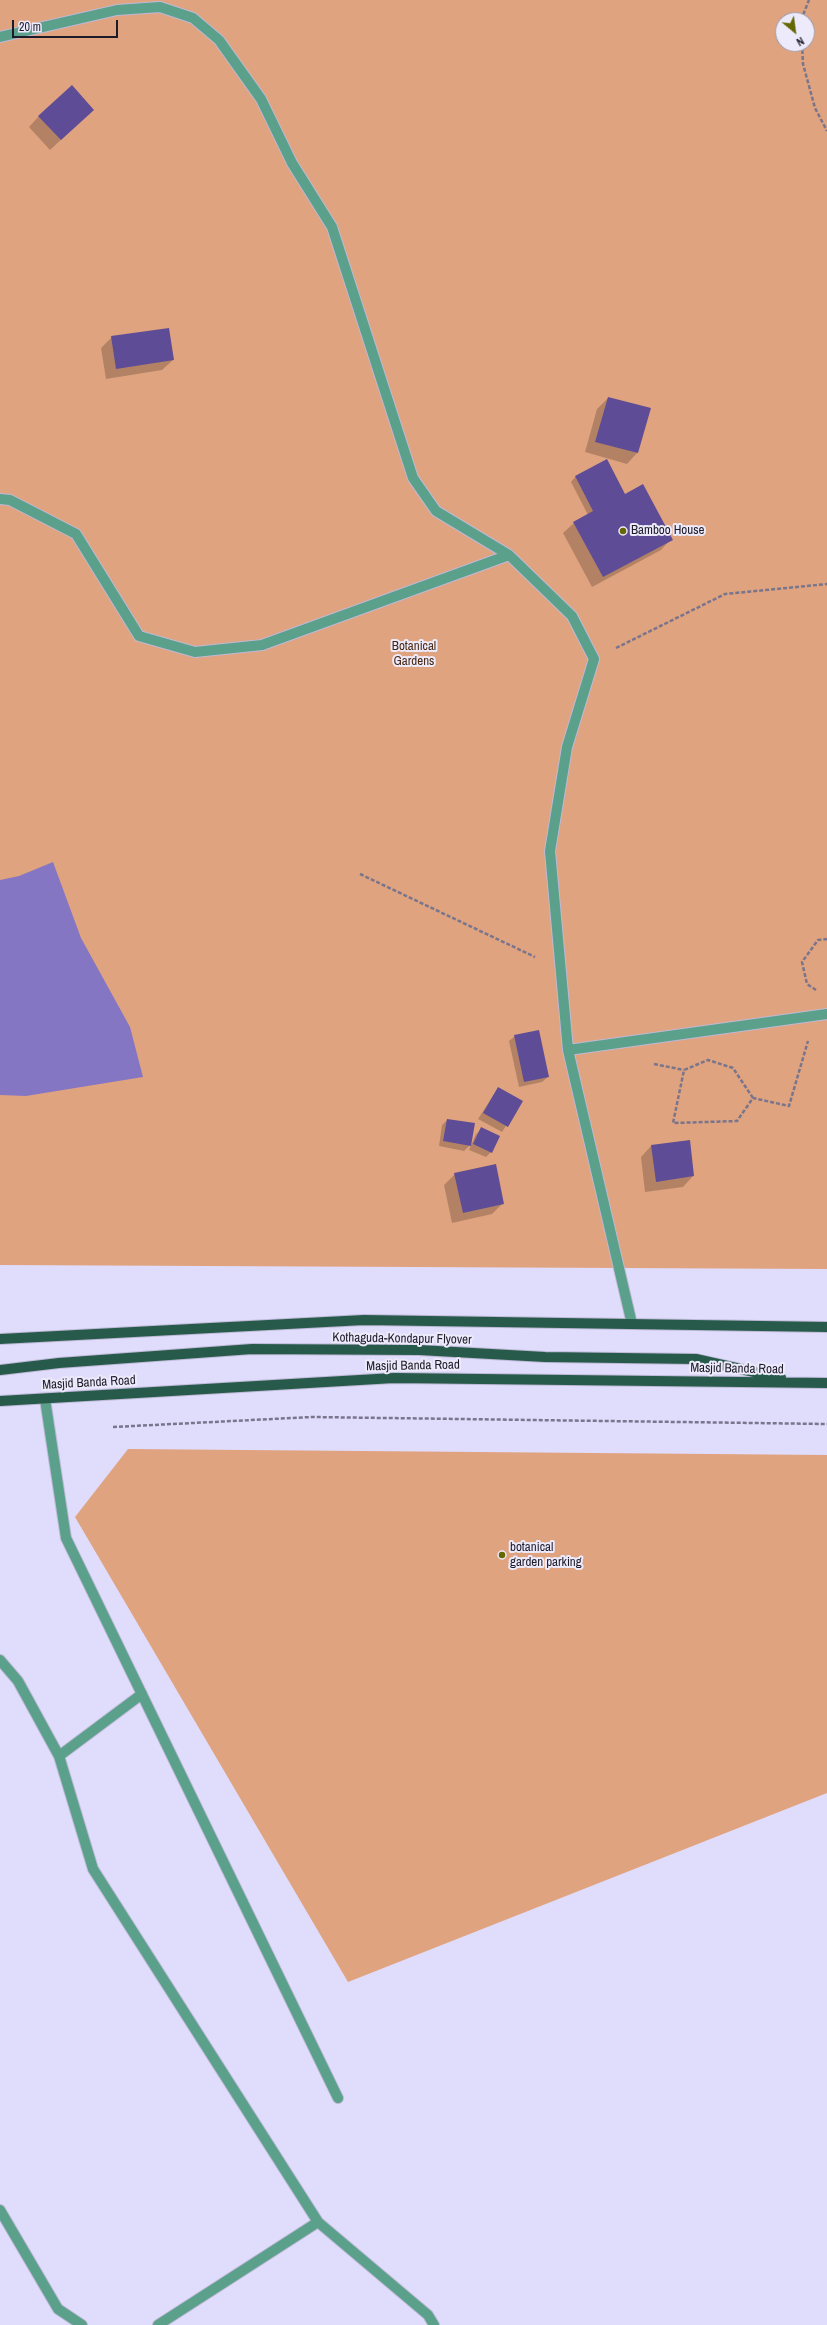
<!DOCTYPE html>
<style>
body{margin:0}
#map{position:relative;width:827px;height:2325px;overflow:hidden;background:#e0dcfc;font-family:"Archivo Narrow",sans-serif}
canvas{display:block}
.north{position:absolute;left:775px;top:12px;width:40px;height:40px;box-sizing:border-box;background:#edebfb;border:1px solid #9a98a7;border-radius:50%;rotate:151deg;font-size:11px;font-weight:700;line-height:16px;text-align:center;color:#1e1b29}
.north::after{content:'';display:block;margin:auto;width:14px;height:18px;background:#646704;clip-path:polygon(50% 0,100% 100%,50% 72%,0 100%)}
.scale{position:absolute;left:12px;top:20px;width:106px;height:18px;box-sizing:border-box;border:2px solid #1e1b29;border-top:0;padding-left:5px;font-size:12px;line-height:14px;white-space:nowrap;color:#1e1b29;-webkit-text-stroke:3px #edebfb;paint-order:stroke}
</style>
<div id="map">
<canvas width="827" height="2325"></canvas>
<div class="north">N</div>
<div class="scale">20 m</div>
</div>
<script>
const ctx = document.querySelector('canvas').getContext('2d');
ctx.lineJoin = 'round';
function fill(path, color) {
  ctx.fillStyle = color;
  ctx.fill(path, 'evenodd');
}
function shape(rows) {
  const path = new Path2D();
  for (const r of rows) {
    path.moveTo(r[0], r[1]);
    for (let i = 2; i < r.length; i += 2) path.lineTo(r[i], r[i + 1]);
  }
  return path;
}
function strokePath(path, color, width, dash) {
  ctx.strokeStyle = color;
  ctx.lineWidth = width;
  ctx.lineCap = dash ? 'butt' : 'round';
  ctx.setLineDash(dash || []);
  ctx.stroke(path);
}
function label(font, color, halo, rows, align = 'center') {
  ctx.font = font + ' "Archivo Narrow",sans-serif';
  ctx.lineWidth = 4;
  ctx.setLineDash([]);
  ctx.textBaseline = 'middle';
  ctx.strokeStyle = halo;
  ctx.fillStyle = color;
  for (const [text, x, y, turn = 0] of rows) {
    ctx.save();
    ctx.translate(x, y);
    ctx.rotate((+turn || 0) * Math.PI / 180);
    ctx.textAlign = isNaN(turn) ? turn : align;
    if (halo) ctx.strokeText(text, 0, 0);
    ctx.fillText(text, 0, 0);
    ctx.restore();
  }
}
const green = shape([
 [0,0,827,0,827,1269,0,1265],
 [783,20,807,20,807,44,783,44],
 [128,1449,827,1455,827,1793,348,1982,75,1517]
]);
const water = shape([
 [53,862,81,938,130,1027,143,1077,26,1096,0,1095,0,880,19,876]
]);
const shadow = shape([
 [39,116,82,120,50,150,29,127],
 [112,337,173,360,162,370,106,379,101,348],
 [608,398,649,409,637,453,627,464,585,452,597,409],
 [576,476,620,497,671,539,661,550,592,587,563,533,574,523,588,515,571,482],
 [515,1036,548,1077,542,1082,519,1087,509,1041],
 [498,1088,522,1101,502,1132,478,1119],
 [447,1120,470,1145,464,1151,439,1146,442,1125],
 [482,1128,491,1152,486,1157,469,1150,476,1134],
 [651,1146,693,1176,683,1187,645,1192,641,1157],
 [455,1174,503,1203,492,1214,452,1223,444,1185]
]);
const building = shape([
 [72,85,94,110,61,140,38,116],
 [169,328,174,360,116,369,111,336],
 [608,397,651,408,638,453,595,442],
 [607,459,625,494,643,484,673,540,603,577,573,522,593,511,575,476],
 [539,1030,549,1077,524,1082,514,1035],
 [498,1087,523,1101,508,1127,483,1113],
 [447,1119,475,1123,471,1146,443,1141],
 [481,1127,500,1136,492,1153,473,1144],
 [690,1140,694,1176,656,1182,651,1145],
 [496,1164,504,1204,463,1213,454,1173]
]);
const path = shape([
 [801,20,809,0],
 [802,44,803,64,815,108,827,131],
 [616,648,725,594,827,584],
 [360,874,535,957],
 [816,990,807,984,802,962,818,940,827,939],
 [654,1064,684,1070],
 [753,1098,733,1068,708,1060,684,1070,673,1123,737,1121,753,1098,789,1106,808,1041],
 [113,1427,312,1417,827,1424]
]);
const minor = shape([
 [0,37,117,10,160,7,193,18,219,40,261,99,292,163,332,227,413,478,436,511,509,555,572,616,594,659,567,747,550,851,568,1050,632,1324],
 [0,499,10,500,76,534,139,636,195,652,262,645,509,555],
 [568,1050,827,1014],
 [45,1399,66,1538,338,2098],
 [0,1660,18,1681,59,1756,93,1869,318,2222,428,2315,434,2325],
 [59,1756,142,1694],
 [0,2210,58,2309,82,2325],
 [158,2325,318,2222]
]);
const major = shape([
 [0,1339,364,1320,827,1327],
 [0,1370,59,1363,252,1349,419,1350,545,1357,696,1359,781,1378],
 [0,1401,394,1378,827,1383]
]);
const markers = [
 [623,531,4,"#646704"],
 [502,1555,4,"#646704"]
];
const poiNames = [
 ["Bamboo House",631,531],
 ["botanical",510,1548],
 ["garden parking",510,1563]
];
const parkNames = [
 ["Botanical",414,647],
 ["Gardens",414,662]
];
const streetNames = [
 ["Kothaguda-Kondapur Flyover",402,1339,1],
 ["Masjid Banda Road",413,1366,-1],
 ["Masjid Banda Road",737,1369,1],
 ["Masjid Banda Road",89,1383,-3]
];
fill(green, '#e0a37f');
fill(water, '#8576c3');
fill(shadow, '#0003');
fill(building, '#5e4d96');
strokePath(minor, '#bdb9d6', 12);
strokePath(major, '#bdb9d6', 12);
strokePath(path, '#79758c', 2.5, [4, 2]);
strokePath(minor, '#5aa08a', 10);
strokePath(major, '#285a4b', 10);
for (const [x, y, r, color] of markers) {
  const dot = new Path2D();
  dot.arc(x, y, r, 0, 2 * Math.PI);
  ctx.fillStyle = color;
  ctx.fill(dot);
  strokePath(dot, '#edebfb', 1.5);
}
label('13px', '#1e1b29', '#edebfb', poiNames, 'left');
label('13px', '#482813', '#edebfb', parkNames);
label('13px', '#1e1b29', '#edebfb', streetNames);
</script>
